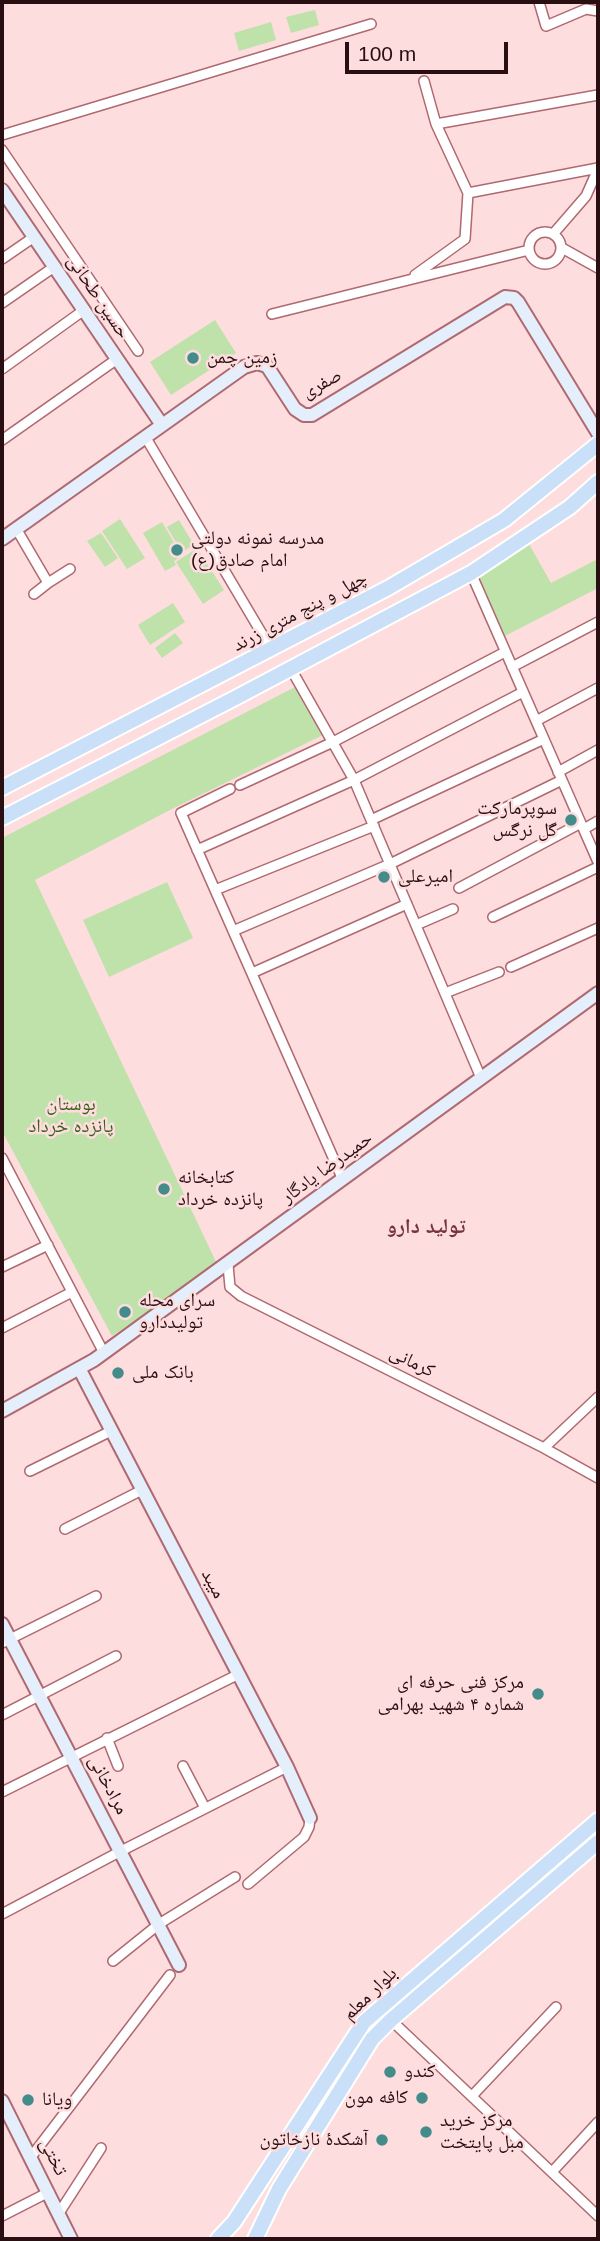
<!DOCTYPE html>
<meta charset="utf-8">
<style>
body{margin:0}
#map{position:relative;width:600px;height:2241px;overflow:hidden;background:#fedddf;font-family:Helvetica,sans-serif}
canvas{display:block}
.frame{position:absolute;inset:0;border:4px solid #290e12;pointer-events:none}
.scale{position:absolute;left:345px;top:42px;width:163px;height:32px;box-sizing:border-box;border:4px solid #290e12;border-top:0;padding-left:9px;font-size:21px;line-height:24px;white-space:nowrap;color:#290e12;-webkit-text-stroke:5px #fedddf;paint-order:stroke}
</style>
<div id="map">
<canvas width="600" height="2241"></canvas>
<div class="frame"></div>
<div class="scale">100 m</div>
</div>
<script>
const ctx = document.querySelector('canvas').getContext('2d');
ctx.lineJoin = 'round';
function fill(path, color) {
  ctx.fillStyle = color;
  ctx.fill(path, 'evenodd');
}
function shape(rows) {
  const path = new Path2D();
  for (const r of rows) {
    if (r.length === 3) {
      path.moveTo(r[0] + r[2], r[1]);
      path.arc(r[0], r[1], r[2], 0, 2 * Math.PI);
      continue;
    }
    path.moveTo(r[0], r[1]);
    for (let i = 2; i < r.length; i += 2) path.lineTo(r[i], r[i + 1]);
  }
  return path;
}
function strokePath(path, color, width, dash) {
  ctx.strokeStyle = color;
  ctx.lineWidth = width;
  ctx.lineCap = dash ? 'butt' : 'round';
  ctx.setLineDash(dash || []);
  ctx.stroke(path);
}
function label(font, color, halo, rows, align = 'center') {
  ctx.font = font + ' Helvetica,"Noto Naskh Arabic",sans-serif';
  ctx.lineWidth = 5;
  ctx.setLineDash([]);
  ctx.textBaseline = 'middle';
  ctx.strokeStyle = halo;
  ctx.fillStyle = color;
  for (const [text, x, y, turn = 0] of rows) {
    ctx.save();
    ctx.translate(x, y);
    ctx.rotate((+turn || 0) * Math.PI / 180);
    ctx.textAlign = isNaN(turn) ? turn : align;
    if (halo) ctx.strokeText(text, 0, 0);
    ctx.fillText(text, 0, 0);
    ctx.restore();
  }
}
const green = shape([
 [315,10,319,25,291,33,286,17],
 [271,22,276,40,239,51,234,33],
 [215,320,236,353,171,395,150,362],
 [120,519,145,558,127,569,102,531],
 [179,520,194,545,182,552,167,527],
 [162,522,182,556,174,561,176,565,165,571,143,533],
 [101,533,118,558,105,567,87,541],
 [529,544,551,583,598,559,598,588,503,637,479,578,481,574],
 [197,548,224,590,203,604,176,562],
 [173,603,185,622,150,645,138,625],
 [175,633,183,643,162,658,155,648],
 [299,685,323,735,170,810,35,880,218,1266,112,1336,2,1131,2,838],
 [167,882,193,938,109,977,83,920]
]);
const street = shape([
 [539,2,546,26,586,9,598,11],
 [436,124,598,95],
 [2,135,371,24],
 [2,150,138,351],
 [468,193,598,168],
 [545,248,16],
 [554,233,586,196,598,169],
 [562,248,598,268],
 [2,259,34,237],
 [415,275,465,239,468,193,436,124,424,81],
 [2,303,54,267],
 [272,314,529,250],
 [2,369,84,310],
 [146,438,271,649],
 [2,440,117,359],
 [17,530,48,583,34,594],
 [471,573,598,862],
 [48,583,70,569],
 [512,667,598,622],
 [291,669,354,780,481,1078],
 [536,721,598,688],
 [558,772,598,750],
 [240,785,333,742,505,652],
 [230,789,181,813,343,1180],
 [371,820,544,739],
 [584,829,598,821],
 [197,850,354,780,523,692],
 [459,888,581,823],
 [215,890,374,826],
 [493,917,598,867],
 [416,925,453,909],
 [233,931,390,864,562,780],
 [511,967,598,928],
 [252,973,407,904],
 [445,993,499,972],
 [2,1158,104,1353],
 [228,1265,230,1287,241,1296,544,1448,598,1478],
 [2,1267,48,1245],
 [2,1328,72,1292],
 [544,1448,598,1397],
 [30,1471,111,1431],
 [65,1529,142,1490],
 [2,1643,96,1596],
 [2,1715,116,1656],
 [107,1738,118,1766],
 [183,1766,205,1808],
 [2,1792,239,1674],
 [248,1884,304,1837,309,1827,310,1818],
 [2,1914,121,1851,287,1767],
 [113,1961,159,1924,235,1877],
 [391,2020,598,2216],
 [472,2096,556,2007],
 [31,2157,170,1975],
 [552,2172,598,2122],
 [59,2213,101,2148],
 [2,2216,49,2192]
]);
const secondary = shape([
 [2,190,162,425],
 [2,539,244,367,257,363,267,366,295,409,304,415,312,415,505,297,514,298,518,302,598,433],
 [80,1370,287,1767,310,1818],
 [2,1411,94,1360,598,993],
 [2,1624,179,1965],
 [2,2101,71,2239]
]);
const primary = shape([
 [2,788,388,588,504,520,598,444],
 [2,818,237,697,471,573,570,507,598,482],
 [218,2239,234,2222,364,2022,598,1820],
 [255,2239,279,2189,372,2039,391,2020,598,1842]
]);
const markers = [
 [193,358,7,"#448c8a"],
 [177,550,7,"#448c8a"],
 [571,820,7,"#448c8a"],
 [384,877,7,"#448c8a"],
 [164,1189,7,"#448c8a"],
 [125,1312,7,"#448c8a"],
 [118,1373,7,"#448c8a"],
 [538,1694,7,"#448c8a"],
 [390,2072,7,"#448c8a"],
 [422,2098,7,"#448c8a"],
 [28,2100,7,"#448c8a"],
 [426,2132,7,"#448c8a"],
 [382,2140,7,"#448c8a"]
];
const streetNames = [
 ["حسین طحانی",98,297,56],
 ["صفری",322,384,-28],
 ["چهل و پنج متری زرند",300,612,-28],
 ["حمیدرضا یادگار",327,1168,-36],
 ["کرمانی",412,1362,27],
 ["میبد",213,1584,62],
 ["مرادخانی",108,1785,62],
 ["بلوار معلم",370,1994,-44],
 ["تختی",53,2157,63]
];
const poiNames = [
 ["زمین چمن",207,358],
 ["مدرسه نمونه دولتی",191,539],
 ["امام صادق(ع)",191,561],
 ["سوپرمارکت",557,809,"right"],
 ["گل نرگس",557,831,"right"],
 ["امیرعلی",398,877],
 ["کتابخانه",178,1178],
 ["پانزده خرداد",178,1200],
 ["سرای محله",139,1301],
 ["تولیددارو",139,1323],
 ["بانک ملی",132,1373],
 ["مرکز فنی حرفه ای",524,1683,"right"],
 ["شماره ۴ شهید بهرامی",524,1705,"right"],
 ["کندو",404,2072],
 ["کافه مون",408,2098,"right"],
 ["ویانا",42,2100],
 ["مرکز خرید",440,2121],
 ["مبل پایتخت",440,2143],
 ["آشکدهٔ نازخاتون",368,2140,"right"]
];
const parkNames = [
 ["بوستان",71,1105],
 ["پانزده خرداد",71,1127]
];
const neighbourhoodNames = [
 ["تولید دارو",426,1227]
];
fill(green, '#bfe1aa');
strokePath(street, '#af6970', 12);
strokePath(secondary, '#af6970', 16);
strokePath(primary, '#fff', 18);
strokePath(street, '#fff', 9);
strokePath(secondary, '#e5effc', 12);
strokePath(primary, '#cadff8', 14);
for (const [x, y, r, color] of markers) {
  const dot = new Path2D();
  dot.arc(x, y, r, 0, 2 * Math.PI);
  ctx.fillStyle = color;
  ctx.fill(dot);
  strokePath(dot, '#fedddf', 2.5);
}
label('19px', '#290e12', '#fedddf', streetNames);
label('19px', '#290e12', '#fedddf', poiNames, 'left');
label('19px', '#395f19', '#fedddf', parkNames);
label('bold 21px', '#75353d', '#fedddf', neighbourhoodNames);
</script>
